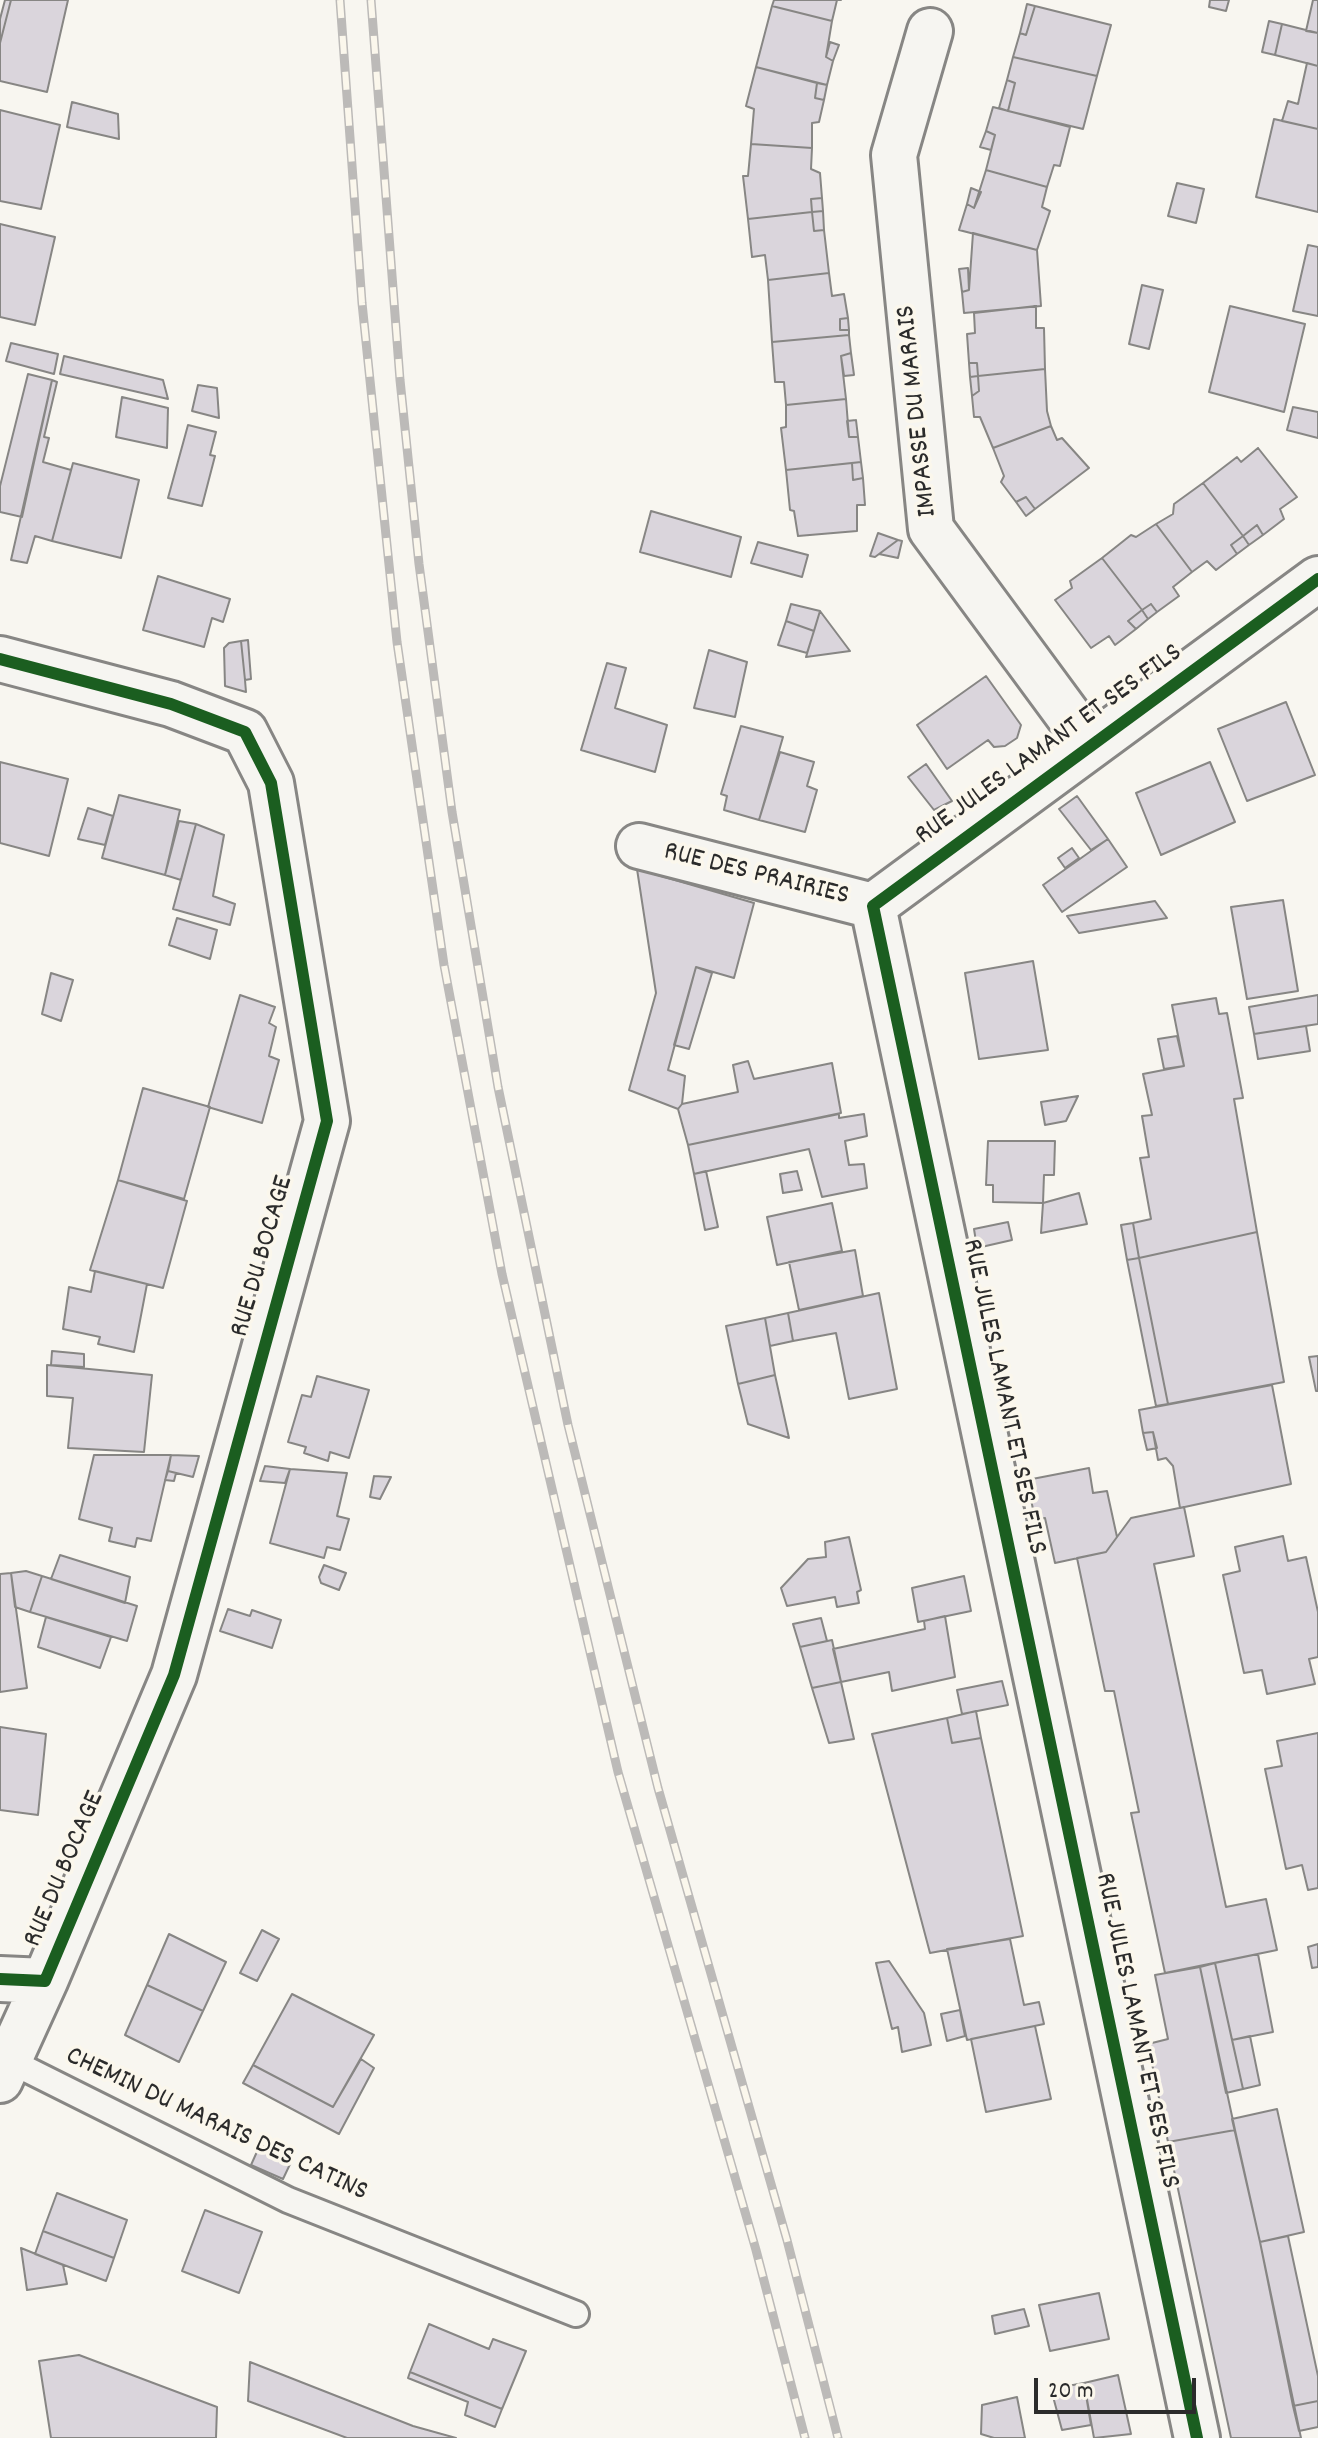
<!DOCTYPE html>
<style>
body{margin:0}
#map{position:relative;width:1318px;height:2438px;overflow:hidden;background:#f8f6f0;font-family:Dekko,sans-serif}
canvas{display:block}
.scale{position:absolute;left:1034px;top:2378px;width:162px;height:36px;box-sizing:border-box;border:4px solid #2b2b2b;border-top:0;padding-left:10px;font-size:24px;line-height:28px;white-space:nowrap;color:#2b2b2b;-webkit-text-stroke:6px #fbf7ec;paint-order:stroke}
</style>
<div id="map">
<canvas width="1318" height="2438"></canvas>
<div class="scale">20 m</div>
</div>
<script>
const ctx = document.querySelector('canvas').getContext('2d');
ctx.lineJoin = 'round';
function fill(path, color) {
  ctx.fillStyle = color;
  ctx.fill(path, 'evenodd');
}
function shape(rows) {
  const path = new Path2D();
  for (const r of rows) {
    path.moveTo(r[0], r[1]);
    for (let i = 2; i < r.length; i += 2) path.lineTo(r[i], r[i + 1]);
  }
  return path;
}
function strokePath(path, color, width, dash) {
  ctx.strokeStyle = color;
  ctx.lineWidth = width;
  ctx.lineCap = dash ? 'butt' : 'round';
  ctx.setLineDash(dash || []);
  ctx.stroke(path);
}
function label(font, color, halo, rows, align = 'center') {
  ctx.font = font + ' Dekko,sans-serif';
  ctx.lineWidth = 7;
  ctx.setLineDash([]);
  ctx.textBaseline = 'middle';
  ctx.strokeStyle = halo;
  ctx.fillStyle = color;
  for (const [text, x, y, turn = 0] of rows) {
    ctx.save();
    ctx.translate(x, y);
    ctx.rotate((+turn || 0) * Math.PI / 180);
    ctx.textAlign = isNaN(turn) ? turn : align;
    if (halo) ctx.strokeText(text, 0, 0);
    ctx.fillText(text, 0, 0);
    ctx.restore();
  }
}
const building = shape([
 [5,0,11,0,0,43,0,19,5,0],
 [11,0,68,0,47,92,0,81,0,43,11,0],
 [774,0,841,0,837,0,832,21,772,6,774,0],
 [1210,0,1229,0,1226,11,1209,7,1210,0],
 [1313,0,1318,0,1318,33,1306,31,1313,0],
 [1027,4,1035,6,1026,35,1020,33,1027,4],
 [772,6,832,21,826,57,833,61,827,85,756,67,772,6],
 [1035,6,1111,25,1097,76,1013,57,1020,33,1026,35,1035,6],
 [1269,21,1282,24,1275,55,1262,52,1269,21],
 [1282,24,1318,33,1318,66,1275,55,1282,24],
 [830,42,839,45,833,61,826,57,830,42],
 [1013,57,1097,76,1083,129,1008,111,1015,83,1007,80,1013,57],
 [1307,63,1318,66,1318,129,1282,121,1288,101,1298,104,1307,63],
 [756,67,817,83,815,98,824,100,819,122,812,123,812,148,751,144,754,109,746,106,756,67],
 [1007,80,1015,83,1008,111,999,108,1007,80],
 [817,83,827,85,824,100,815,98,817,83],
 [72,102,118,114,119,139,67,127,72,102],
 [993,107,1070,127,1060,166,1054,165,1047,187,986,170,995,135,986,131,993,107],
 [0,110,60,125,41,209,0,201,0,110],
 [1274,119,1318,129,1318,212,1256,197,1274,119],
 [986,131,995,135,991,150,980,147,986,131],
 [751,144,812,148,811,169,820,173,822,198,811,199,812,212,748,219,743,176,748,176,751,144],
 [986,170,1047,187,1042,207,1050,211,1037,250,959,230,967,204,974,208,986,170],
 [1177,183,1204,189,1196,223,1168,216,1177,183],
 [971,188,981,192,974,208,967,204,971,188],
 [822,198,823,211,812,212,811,199,822,198],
 [823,211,824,230,814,231,812,212,823,211],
 [812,212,814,231,824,230,829,273,768,280,765,255,752,257,748,219,812,212],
 [0,224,55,237,35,325,0,317,0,224],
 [973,233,1037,250,1041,306,964,313,962,292,969,290,973,233],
 [1308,245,1318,247,1318,316,1293,311,1308,245],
 [968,268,969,290,962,292,959,269,968,268],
 [829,273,832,296,844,294,848,318,840,319,840,330,849,330,849,335,772,342,768,280,829,273],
 [1142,285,1163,290,1149,349,1129,344,1142,285],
 [1036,306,1036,328,1044,328,1045,369,978,376,977,363,969,363,967,334,975,333,974,313,1036,306],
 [1230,306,1305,324,1284,412,1209,392,1230,306],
 [848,318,849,330,840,330,840,319,848,318],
 [849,335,851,353,841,356,846,399,786,405,784,382,775,382,772,342,849,335],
 [11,343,58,354,54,374,6,361,11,343],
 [851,353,854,375,844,376,841,356,851,353],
 [64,356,163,380,168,399,60,374,64,356],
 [969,363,977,363,978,376,970,377,969,363],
 [1045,369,1047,411,1051,426,993,448,980,417,974,417,972,396,979,391,978,376,1045,369],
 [28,374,52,380,22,517,0,512,0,486,28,374],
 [978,376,979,391,972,396,970,377,978,376],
 [52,380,57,382,44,437,49,438,43,462,71,470,52,541,35,536,27,563,11,560,52,380],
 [198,385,217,388,219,418,192,411,198,385],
 [122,397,168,408,167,448,116,437,122,397],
 [846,399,849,437,858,437,861,462,786,470,781,428,786,427,786,405,846,399],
 [1293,407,1318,412,1318,438,1287,430,1293,407],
 [856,420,858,437,849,437,847,421,856,420],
 [188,425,216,432,210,455,215,456,202,506,168,498,188,425],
 [1051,426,1057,440,1062,438,1089,468,1035,509,1026,497,1016,502,1001,482,1004,476,993,448,1051,426],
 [1258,448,1297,497,1280,509,1284,519,1263,535,1257,525,1243,536,1203,483,1237,457,1241,462,1258,448],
 [861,462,863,478,853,480,852,463,861,462],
 [73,463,139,480,121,558,52,541,73,463],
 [852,463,853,480,863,478,865,505,857,505,857,531,798,536,794,511,790,510,786,470,852,463],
 [1203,483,1243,536,1231,545,1237,554,1216,570,1207,561,1192,572,1156,524,1173,514,1174,504,1203,483],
 [1026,497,1035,509,1026,516,1016,502,1026,497],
 [651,511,741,537,731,577,640,552,651,511],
 [1156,524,1192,572,1173,587,1179,596,1157,612,1151,604,1142,610,1102,558,1131,535,1136,537,1156,524],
 [1257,525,1263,535,1249,545,1243,536,1257,525],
 [878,533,898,540,875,557,870,556,878,533],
 [1243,536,1249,545,1237,554,1231,545,1243,536],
 [898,540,902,541,898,558,879,554,898,540],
 [758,542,808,555,802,577,751,563,758,542],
 [1102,558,1142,610,1128,621,1136,629,1115,645,1109,636,1091,648,1055,600,1072,588,1070,581,1102,558],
 [158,576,230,599,223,622,212,618,204,647,143,630,158,576],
 [791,604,820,611,814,631,786,621,791,604],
 [1151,604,1157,612,1148,619,1142,610,1151,604],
 [1142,610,1148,619,1136,629,1128,621,1142,610],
 [820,611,850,651,806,657,820,611],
 [786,621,814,631,807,653,778,645,786,621],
 [248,640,251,679,245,680,241,641,248,640],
 [241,641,245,680,246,692,225,686,224,648,229,643,241,641],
 [709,650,747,662,735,717,694,708,709,650],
 [607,663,626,668,615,708,667,725,655,772,581,750,607,663],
 [986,676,1021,725,1017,738,1005,746,994,747,988,740,947,769,917,725,986,676],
 [1286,702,1315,775,1247,801,1218,729,1286,702],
 [741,726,783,737,759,820,724,810,727,796,721,794,741,726],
 [780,752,814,762,807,786,817,790,805,832,759,820,780,752],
 [0,762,68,779,49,856,0,843,0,762],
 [1210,762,1235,822,1161,855,1136,793,1210,762],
 [926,764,952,801,934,810,908,777,926,764],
 [119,795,180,810,165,875,102,858,119,795],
 [1077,796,1108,839,1091,850,1059,809,1077,796],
 [88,808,113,816,105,845,78,839,88,808],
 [179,821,196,824,181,880,165,875,179,821],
 [196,824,224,835,213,896,235,904,230,925,173,909,196,824],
 [1108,839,1127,867,1062,912,1043,885,1108,839],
 [1072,848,1079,858,1065,868,1058,858,1072,848],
 [637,869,754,903,734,978,696,967,668,1070,685,1076,682,1104,678,1109,629,1090,656,993,637,869],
 [1283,900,1298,991,1247,999,1231,907,1283,900],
 [1155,901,1167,918,1079,933,1067,916,1155,901],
 [177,918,217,930,210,959,169,945,177,918],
 [1033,961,1048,1050,979,1059,965,973,1033,961],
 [696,967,712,973,689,1049,674,1045,696,967],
 [51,973,73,980,61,1021,42,1014,51,973],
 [240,995,275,1007,269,1023,276,1027,269,1056,279,1060,262,1123,208,1107,240,995],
 [1318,995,1318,1024,1254,1034,1249,1007,1318,995],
 [1216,998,1219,1014,1227,1013,1243,1098,1234,1099,1257,1232,1139,1258,1133,1223,1151,1219,1140,1158,1149,1157,1142,1116,1152,1115,1143,1074,1184,1066,1172,1005,1216,998],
 [1306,1026,1310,1051,1258,1059,1254,1034,1306,1026],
 [1177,1036,1184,1066,1164,1069,1158,1039,1177,1036],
 [748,1061,754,1079,832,1063,841,1113,688,1145,678,1109,682,1104,738,1092,733,1065,748,1061],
 [143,1088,210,1107,184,1199,118,1180,143,1088],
 [1078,1096,1066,1121,1045,1125,1041,1102,1078,1096],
 [839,1114,839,1118,864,1114,867,1136,845,1141,849,1165,864,1164,867,1188,822,1197,809,1149,694,1174,688,1145,839,1114],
 [988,1141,1055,1141,1054,1175,1044,1175,1043,1203,993,1202,993,1185,986,1185,988,1141],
 [706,1171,718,1227,705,1230,694,1174,706,1171],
 [797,1171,802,1190,783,1193,780,1174,797,1171],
 [118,1180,187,1201,163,1288,90,1270,118,1180],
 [1079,1193,1087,1224,1041,1233,1043,1203,1079,1193],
 [832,1203,842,1251,777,1265,767,1217,832,1203],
 [1008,1222,1012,1240,977,1248,974,1229,1008,1222],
 [1133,1223,1139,1258,1127,1260,1121,1225,1133,1223],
 [1257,1232,1284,1382,1168,1404,1139,1258,1257,1232],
 [855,1250,863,1296,799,1310,789,1262,855,1250],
 [1139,1258,1168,1404,1156,1406,1127,1260,1139,1258],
 [95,1271,147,1284,134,1352,98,1344,100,1337,63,1329,69,1287,91,1292,95,1271],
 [879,1293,897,1389,849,1399,836,1333,793,1341,788,1313,879,1293],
 [788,1313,793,1341,770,1346,765,1318,788,1313],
 [765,1318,775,1375,738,1384,726,1326,765,1318],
 [52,1351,84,1354,84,1367,51,1365,52,1351],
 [1318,1356,1318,1391,1316,1391,1309,1357,1318,1356],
 [47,1365,152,1375,144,1452,68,1448,73,1398,47,1396,47,1365],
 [775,1375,789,1438,748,1424,738,1384,775,1375],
 [317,1376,369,1390,349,1458,330,1452,328,1461,304,1453,306,1447,288,1442,302,1395,311,1397,317,1376],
 [1272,1385,1291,1484,1180,1508,1173,1466,1166,1458,1158,1460,1153,1432,1143,1433,1139,1410,1272,1385],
 [1153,1432,1157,1448,1147,1450,1143,1433,1153,1432],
 [94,1455,171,1455,151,1541,137,1538,135,1547,109,1541,112,1528,79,1519,94,1455],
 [171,1455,199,1456,193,1477,168,1471,171,1455],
 [265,1466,290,1469,285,1483,260,1481,265,1466],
 [1089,1468,1093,1493,1107,1491,1117,1537,1106,1552,1055,1563,1045,1518,1035,1519,1027,1480,1089,1468],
 [290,1469,347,1473,337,1516,349,1519,340,1550,327,1547,324,1558,270,1543,290,1469],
 [168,1471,176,1473,174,1481,165,1480,168,1471],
 [374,1476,391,1477,380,1499,370,1497,374,1476],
 [1184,1507,1194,1556,1154,1564,1226,1907,1266,1899,1277,1950,1165,1973,1131,1813,1139,1812,1114,1691,1105,1691,1077,1558,1106,1552,1131,1518,1184,1507],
 [1283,1536,1288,1561,1306,1557,1318,1612,1318,1657,1309,1659,1315,1684,1267,1694,1262,1670,1244,1673,1223,1575,1240,1571,1235,1547,1283,1536],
 [849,1537,861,1590,857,1592,859,1603,837,1607,835,1597,787,1606,781,1588,808,1559,826,1557,825,1542,849,1537],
 [60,1555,130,1577,125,1603,51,1579,60,1555],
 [324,1565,346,1573,339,1590,321,1583,319,1577,324,1565],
 [26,1571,42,1576,30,1612,15,1607,11,1573,26,1571],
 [11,1573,27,1688,0,1692,0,1574,11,1573],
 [42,1576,137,1606,127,1641,30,1612,42,1576],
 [964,1576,971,1611,918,1622,912,1588,964,1576],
 [228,1609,250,1616,252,1610,281,1620,272,1648,220,1631,228,1609],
 [945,1616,955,1677,892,1691,889,1672,841,1682,833,1649,925,1629,924,1621,945,1616],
 [46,1617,111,1637,100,1668,38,1647,46,1617],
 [821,1618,827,1641,800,1647,793,1624,821,1618],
 [832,1640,841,1682,812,1688,800,1647,832,1640],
 [1002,1681,1008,1705,962,1714,957,1690,1002,1681],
 [841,1682,854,1739,829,1743,812,1688,841,1682],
 [976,1711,981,1738,952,1743,947,1718,976,1711],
 [947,1718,952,1743,981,1738,1023,1936,930,1953,872,1734,947,1718],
 [0,1727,46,1734,38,1815,0,1810,0,1727],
 [1318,1733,1318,1888,1308,1890,1302,1865,1286,1869,1265,1769,1282,1766,1277,1741,1318,1733],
 [262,1930,279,1939,257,1981,240,1973,262,1930],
 [169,1934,226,1962,203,2011,147,1985,169,1934],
 [1010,1939,1024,2005,1039,2002,1044,2024,967,2040,947,1949,1010,1939],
 [1318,1944,1318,1967,1312,1968,1308,1947,1318,1944],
 [1258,1954,1273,2032,1232,2040,1215,1963,1258,1954],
 [889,1961,924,2013,931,2045,902,2052,898,2027,892,2029,876,1963,889,1961],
 [1215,1963,1243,2089,1226,2093,1200,1967,1215,1963],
 [1200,1967,1235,2130,1168,2142,1148,2044,1168,2039,1155,1975,1200,1967],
 [147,1985,203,2011,179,2062,125,2035,147,1985],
 [292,1994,374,2035,333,2107,253,2065,292,1994],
 [960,2010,965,2036,947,2041,941,2014,960,2010],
 [1035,2026,1051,2099,986,2112,971,2039,1035,2026],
 [1250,2036,1260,2085,1243,2089,1232,2040,1250,2036],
 [361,2059,374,2068,339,2134,243,2083,253,2065,333,2107,361,2059],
 [1277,2109,1304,2232,1260,2242,1232,2119,1277,2109],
 [1235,2130,1260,2242,1301,2438,1231,2438,1168,2142,1235,2130],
 [260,2145,292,2160,283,2179,251,2165,260,2145],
 [57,2193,127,2220,114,2258,43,2231,57,2193],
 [205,2210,262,2232,239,2293,182,2271,205,2210],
 [43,2231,114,2258,106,2281,35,2254,43,2231],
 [1288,2236,1318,2376,1318,2401,1293,2406,1260,2242,1288,2236],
 [21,2248,63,2265,67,2284,27,2290,21,2248],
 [1099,2293,1109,2339,1050,2351,1039,2305,1099,2293],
 [1024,2309,1029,2326,995,2334,992,2316,1024,2309],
 [429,2324,489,2349,493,2339,526,2351,502,2409,410,2372,429,2324],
 [79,2355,217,2407,216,2438,51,2438,39,2361,79,2355],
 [250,2362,413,2426,456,2438,347,2438,248,2401,250,2362],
 [410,2372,502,2409,495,2427,465,2415,468,2402,408,2378,410,2372],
 [1118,2375,1131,2434,1094,2438,1084,2383,1118,2375],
 [1084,2383,1091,2425,1062,2430,1051,2389,1084,2383],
 [1017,2397,1025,2438,994,2438,981,2434,982,2405,1017,2397],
 [1318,2401,1318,2427,1299,2431,1293,2406,1318,2401]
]);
const lane = shape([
 [10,2061,288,2200,576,2314]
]);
const street = shape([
 [930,31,894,155,931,529,1090,745],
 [639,846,873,906],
 [1197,2438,873,906,1318,579]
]);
const secondary = shape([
 [0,659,171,704,245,732,271,783,327,1121,174,1675,45,1981,0,1979],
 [0,2080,45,1981]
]);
const rail = shape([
 [340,0,362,303,397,642,444,965,502,1274,618,1772,756,2250,805,2438],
 [371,0,400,380,419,564,452,812,498,1087,568,1425,658,1788,787,2240,838,2438]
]);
const cycleway = shape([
 [0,659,171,704,245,732,271,783,327,1121,174,1675,45,1981,0,1979],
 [1197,2438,873,906,1318,579]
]);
const streetNames = [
 ["IMPASSE DU MARAIS",919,411,-96],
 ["RUE JULES LAMANT ET SES FILS",1050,746,-36],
 ["RUE DES PRAIRIES",756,876,14],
 ["RUE DU BOCAGE",264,1257,-74],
 ["RUE JULES LAMANT ET SES FILS",1002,1397,78],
 ["RUE DU BOCAGE",66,1870,-67],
 ["RUE JULES LAMANT ET SES FILS",1135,2031,78],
 ["CHEMIN DU MARAIS DES CATINS",216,2126,25]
];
fill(building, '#dad5dc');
strokePath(building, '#878684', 2);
strokePath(lane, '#878684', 30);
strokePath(street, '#878684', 50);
strokePath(secondary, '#878684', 50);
strokePath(lane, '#f6f5f1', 24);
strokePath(street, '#f6f5f1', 44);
strokePath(secondary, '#f6f5f1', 44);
strokePath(rail, '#bcbab8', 9);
strokePath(rail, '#fbf7ec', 6, [18]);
strokePath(cycleway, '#1b5e20', 12);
label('28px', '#2b2b2b', '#fbf7ec', streetNames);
</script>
